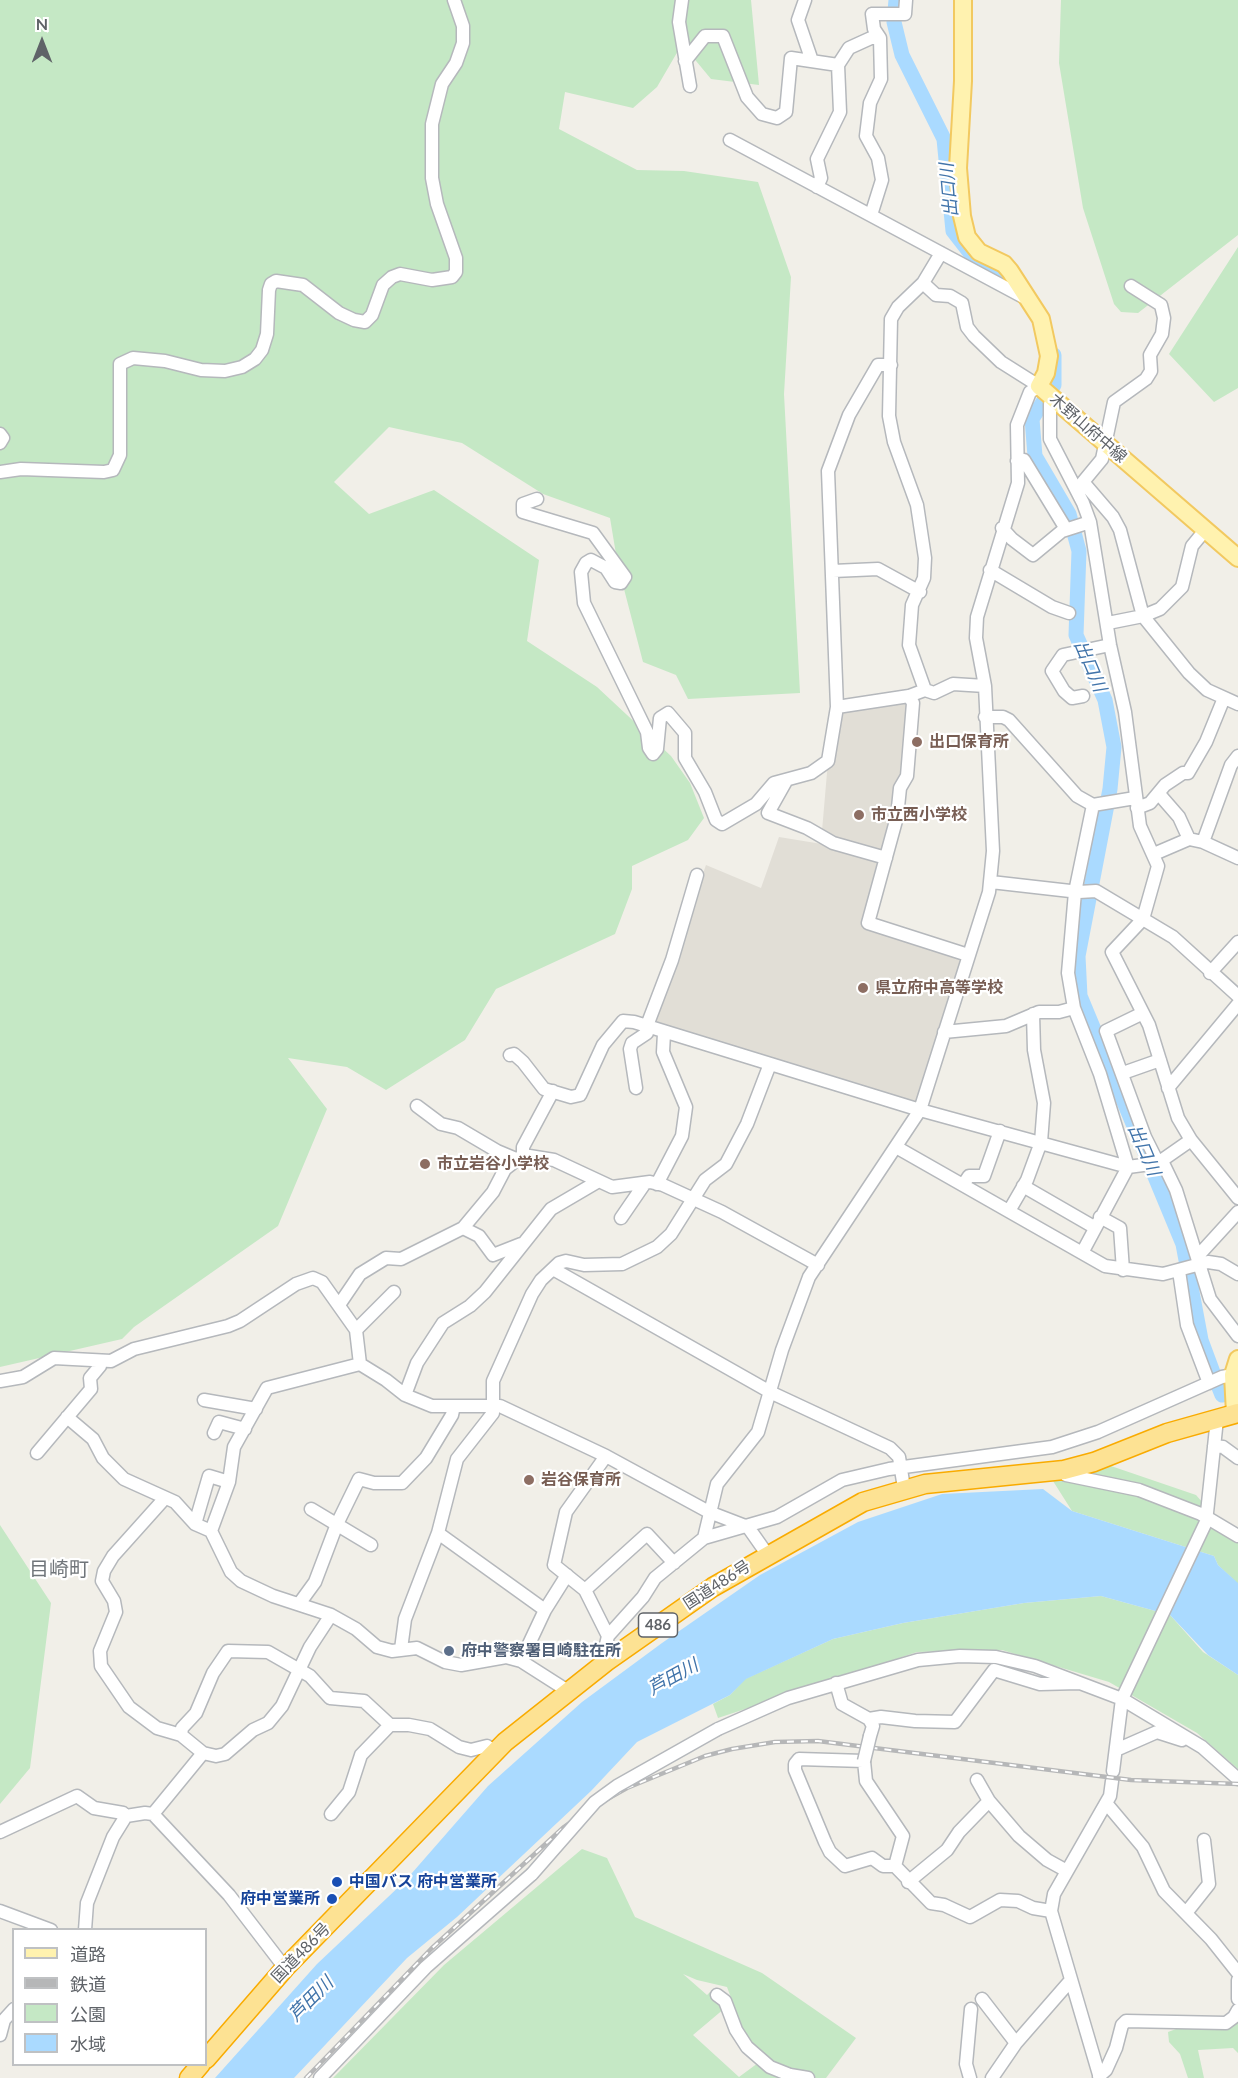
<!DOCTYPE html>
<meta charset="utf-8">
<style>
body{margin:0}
#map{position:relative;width:1238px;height:2078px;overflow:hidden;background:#f1efe8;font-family:Lato,"Noto Sans JP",sans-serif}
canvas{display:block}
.legend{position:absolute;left:12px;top:1928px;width:195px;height:138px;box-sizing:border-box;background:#fff;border:2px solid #bfc1c3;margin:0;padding:8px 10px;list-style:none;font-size:18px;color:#5f6368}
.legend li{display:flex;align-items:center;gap:12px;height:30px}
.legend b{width:30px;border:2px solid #bfc1c3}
.north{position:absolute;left:12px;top:12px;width:60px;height:60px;-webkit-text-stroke:4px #fff;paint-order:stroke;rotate:0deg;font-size:16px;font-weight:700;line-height:24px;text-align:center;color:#5f6368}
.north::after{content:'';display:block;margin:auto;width:21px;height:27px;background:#5f6368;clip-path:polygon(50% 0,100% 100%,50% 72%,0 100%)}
</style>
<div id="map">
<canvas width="1238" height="2078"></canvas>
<ul class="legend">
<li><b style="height:8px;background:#fff2af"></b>道路</li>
<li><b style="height:8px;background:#b6b7b8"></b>鉄道</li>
<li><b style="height:16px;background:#c5e8c5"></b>公園</li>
<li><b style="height:16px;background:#aadaff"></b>水域</li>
</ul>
<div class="north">N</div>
</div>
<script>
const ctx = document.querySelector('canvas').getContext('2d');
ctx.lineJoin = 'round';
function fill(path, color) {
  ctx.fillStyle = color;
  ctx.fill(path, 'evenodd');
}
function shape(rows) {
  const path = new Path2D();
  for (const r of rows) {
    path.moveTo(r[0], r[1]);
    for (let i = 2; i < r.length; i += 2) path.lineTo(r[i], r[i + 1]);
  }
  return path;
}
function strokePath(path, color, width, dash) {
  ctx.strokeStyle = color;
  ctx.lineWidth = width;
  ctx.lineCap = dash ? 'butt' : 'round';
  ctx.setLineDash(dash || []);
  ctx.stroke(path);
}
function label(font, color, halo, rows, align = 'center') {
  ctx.font = font + ' Lato,"Noto Sans JP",sans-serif';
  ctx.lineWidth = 4.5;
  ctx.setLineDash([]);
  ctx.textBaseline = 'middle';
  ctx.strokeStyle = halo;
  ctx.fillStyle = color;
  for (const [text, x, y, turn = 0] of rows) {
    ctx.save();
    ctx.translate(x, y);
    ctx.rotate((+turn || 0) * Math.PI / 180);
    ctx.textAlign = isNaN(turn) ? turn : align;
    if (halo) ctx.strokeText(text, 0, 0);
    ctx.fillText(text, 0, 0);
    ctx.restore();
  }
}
const education = shape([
 [909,696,907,776,868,923,968,955,920,1110,648,1028,706,865,761,888,779,837,828,845,822,831,828,761,837,707]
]);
const green = shape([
 [0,0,751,0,759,85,711,79,682,44,657,87,633,108,565,92,559,129,637,170,684,171,758,182,791,277,784,394,800,693,688,699,676,675,643,662,618,566,610,518,543,494,462,443,389,427,334,482,369,514,434,490,539,560,527,641,597,687,671,756,690,783,704,818,688,840,632,866,632,889,615,934,496,989,465,1040,386,1090,347,1067,288,1058,327,1109,278,1226,134,1327,122,1339,0,1367],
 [1061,0,1238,0,1238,235,1138,313,1121,312,1114,304,1083,208,1059,63],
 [1238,247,1238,388,1214,402,1169,354],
 [1111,1466,1196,1495,1203,1503,1201,1508,1080,1473],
 [1053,1481,1083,1481,1134,1492,1193,1515,1238,1540,1238,1584,1218,1565,1214,1556,1072,1511],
 [0,1525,51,1603,30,1768,0,1804],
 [1101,1596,1170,1615,1203,1652,1238,1675,1238,1769,1197,1733,1109,1682,1002,1650,917,1652,718,1718,713,1704,730,1695,745,1679,833,1639,903,1623,1024,1603],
 [582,1849,607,1858,635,1917,762,1973,856,2038,826,2078,816,2078,783,2067,763,2055,746,2038,727,1987,697,1980,683,1974,707,1995,710,1992,725,2008,693,2035,739,2077,758,2063,791,2078,333,2078,444,1965],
 [1178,2022,1230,2026,1238,2022,1238,2053,1233,2048,1198,2050,1204,2078,1188,2078,1180,2054,1169,2042,1168,2032,1176,2029]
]);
const water = shape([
 [1043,1489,1072,1511,1214,1556,1218,1565,1238,1583,1238,1675,1208,1655,1170,1615,1101,1596,1024,1603,903,1623,833,1639,746,1679,730,1695,637,1742,591,1791,457,1917,407,1958,294,2078,215,2078,317,1964,405,1881,488,1786,582,1702,662,1643,760,1575,858,1522,942,1494]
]);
const river = shape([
 [896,0,894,22,902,55,944,139,953,231,974,258,1010,277],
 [1054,355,1054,385,1032,419,1035,456,1069,514,1079,551,1076,635,1105,700,1114,747,1110,789,1078,956,1080,996,1183,1244,1201,1340,1214,1375],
 [1218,1385,1222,1395]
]);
const minor = shape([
 [682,0,679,22,690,86],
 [805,0,798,20,812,61],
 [685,61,705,36,723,36,747,97,762,114,777,118,786,112,791,58,838,65,849,48,871,38,880,38],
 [730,140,1027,299],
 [817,187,821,178,817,159,840,112,838,65],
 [871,215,882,180,878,158,866,136,870,103,881,79,880,38,874,29,872,14,905,14,906,0],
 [1131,286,1161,305,1164,318,1162,334,1150,355,1151,371,1146,379,1114,402,1102,459,1083,482,1113,517,1120,530,1143,616,1189,673,1207,690,1238,704],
 [1054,398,1050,404,1050,439,1083,503,1090,522,1110,645,1125,712,1140,826,1158,866,1143,919,1112,952,1149,1025,1178,1118,1191,1140,1238,1198],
 [0,434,3,438,0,443],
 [1017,461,1024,460,1066,529],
 [0,472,21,469,104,472,113,470,120,455,120,364,133,358,165,361,201,370,225,371,242,367,255,359,262,350,267,334,269,290,271,284,276,281,303,285,339,313,354,320,365,322,372,315,383,285,392,277,400,274,432,280,452,277,456,272,456,258,437,204,432,178,432,124,442,84,456,63,463,43,463,26,454,0],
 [537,499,523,504,523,512,593,533,625,577,621,583,615,582,606,568,591,560,586,563,581,572,584,603,647,732,649,748,653,754,657,749,660,718,668,713,685,733,685,758,705,792,716,820,722,824,756,804,774,783,811,773,828,761,837,707,909,696,925,690,934,693,953,684,985,686],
 [1002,528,1012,539,1033,555,1062,531,1090,522],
 [990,570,1052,607,1069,613],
 [833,571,878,569,920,592],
 [1108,623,1143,616,1160,609,1182,587,1192,546,1206,529],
 [925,690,909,645,912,605,924,578,925,558,917,505,894,442,889,416,891,319,898,307,923,283,941,253],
 [909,696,913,703,907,776,900,788,897,817,868,923,968,955],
 [1083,696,1072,698,1064,691,1052,671,1063,655,1110,645],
 [837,707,828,471,849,415,878,365,891,365],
 [985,717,1003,717,1009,720,1077,796,1093,805,1135,798],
 [786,781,768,813,807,828,833,843,886,858],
 [1159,794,1179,817,1189,839],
 [1137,808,1150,803,1165,785,1183,773,1188,773,1206,742,1224,698],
 [1203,842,1231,765,1238,756],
 [1154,854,1189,839,1203,842,1238,858],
 [991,882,1079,892,1096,891,1173,937,1238,996],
 [1210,973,1238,942],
 [1143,1013,1106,1031,1145,1137,1158,1163],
 [944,1032,1006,1026,1039,1012,1059,1012,1074,1008],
 [510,1055,514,1054,523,1062,544,1089,571,1097,580,1095,603,1045,623,1021,634,1022,920,1110,1128,1167,1158,1163,1191,1140],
 [1123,1073,1160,1060],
 [636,1088,630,1049,632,1043,647,1033,648,1023,672,960,697,875],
 [1168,1088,1238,1004],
 [417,1106,441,1124,458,1128,497,1151,516,1159],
 [896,1147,1105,1266,1163,1274,1208,1262,1221,1264,1238,1274],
 [523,1155,523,1147,553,1091],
 [1162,1161,1176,1190,1210,1299,1238,1336],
 [657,1184,682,1136,686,1107,663,1052,664,1033],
 [963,1185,969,1176,984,1176,1000,1131],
 [1023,1186,1094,1227],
 [1009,1211,1027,1180,1041,1142,1044,1103,1034,1050,1033,1014],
 [1100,1217,1120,1228,1123,1270],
 [621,1218,645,1183],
 [463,1228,479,1236,493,1255,521,1244],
 [1082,1253,1128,1167,1100,1074,1074,1008,1068,973,1075,892,1093,805],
 [1197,1257,1238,1212],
 [553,1269,772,1393,890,1448,899,1457,904,1488],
 [1179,1271,1187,1325,1209,1383],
 [339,1305,360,1274,386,1258,401,1259,463,1228,493,1192,505,1169,523,1155,554,1160,612,1187,650,1182,663,1185,722,1212,818,1265],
 [356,1330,394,1292],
 [0,1381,23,1377,54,1358,111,1361,134,1349,228,1326,240,1321,296,1284,313,1278,322,1282,356,1330,360,1364],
 [405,1395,417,1363,443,1323,470,1306,485,1292,551,1209,597,1182],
 [204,1400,256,1409],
 [67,1417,93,1439,103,1458,124,1479,175,1502,195,1524,211,1531],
 [214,1433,219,1422,245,1429],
 [1214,1446,1223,1447,1238,1458],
 [37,1453,91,1389,90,1378,100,1366,99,1361],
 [606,1456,566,1512,554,1565,585,1590,608,1636],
 [1064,1470,1066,1475,1139,1490,1201,1514,1238,1536],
 [165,1498,113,1556,104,1571,102,1581,114,1601,116,1612,100,1651,101,1666,129,1707,157,1728,181,1735,203,1753,216,1756,225,1754,253,1730,268,1723,282,1706,310,1647,331,1615],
 [311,1509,371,1545],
 [195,1524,209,1476,229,1482],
 [438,1533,545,1610],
 [704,1538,717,1484,758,1432,782,1350,809,1277,920,1110,989,892,993,851,985,686,976,638,977,617,1018,483,1017,425,1030,392,1039,386,1001,362,974,336,967,327,962,303,950,296,936,295,923,283],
 [585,1590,647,1534,674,1563],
 [299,1604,315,1582,337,1524,359,1479,374,1483,402,1483,426,1458,452,1415,454,1406],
 [401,1649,405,1619,438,1533,457,1459,493,1413,493,1381,532,1294,541,1280,559,1263,566,1261,584,1265,622,1264,657,1247,671,1234,705,1180,726,1164,747,1124,770,1064],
 [521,1661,545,1610,567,1575],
 [606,1662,604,1653,608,1636,643,1597,655,1578,704,1538,777,1517,842,1480,889,1469,1052,1447,1098,1432,1222,1377,1233,1375],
 [836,1683,842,1704,869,1719,873,1726,870,1736],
 [568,1691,521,1661,506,1657,461,1665,445,1662,417,1648,392,1651,377,1647,356,1629,331,1615,273,1596,241,1581,231,1572,211,1531,229,1482,234,1447,267,1388,360,1364,386,1380,405,1395,432,1406,500,1406,606,1456,709,1512,748,1527,767,1554],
 [869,1719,881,1717,915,1721,955,1722,994,1670,1040,1684,1079,1683],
 [718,1729,788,1698,918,1660,960,1656,996,1657,1035,1666,1122,1699,1202,1747,1238,1779],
 [181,1735,182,1728,196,1713,213,1673,228,1651,268,1652,310,1676,330,1698,364,1701,390,1725,409,1725,430,1729,459,1747,471,1750,487,1746,495,1752],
 [1116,1750,1157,1732,1182,1740],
 [1113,1771,1122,1699,1206,1522,1217,1419],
 [977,1780,989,1801,1019,1836,1047,1860,1067,1871],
 [1106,1803,1143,1847,1164,1891,1211,1939,1238,1973],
 [153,1814,203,1753],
 [331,1814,349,1792,361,1755,390,1725],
 [0,1832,77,1796,94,1808,123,1813,126,1816],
 [895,1866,903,1836,866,1781,864,1761,799,1759,795,1764,795,1770,825,1842,830,1852,845,1866,872,1858,883,1866,895,1866,931,1903,944,1905,970,1917,1000,1900,1018,1901,1033,1908,1051,1911],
 [908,1882,947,1850,959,1832,989,1801],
 [0,1911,51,1930],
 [1186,1913,1209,1884,1204,1840],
 [85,1930,87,1903,113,1837,126,1816,145,1813,153,1814,229,1895,285,1968],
 [1238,1980,1238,1999],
 [717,1995,725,2001,736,2030,747,2047,770,2067,790,2075,808,2078],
 [982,1999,1016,2043],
 [0,2035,4,2020,14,2009],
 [1099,2076,1106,2070,1116,2048,1122,2025,1126,2021,1226,2023,1234,2017,1238,2010],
 [320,2078,426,1967,532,1874],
 [970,2078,966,2064,971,2009],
 [992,2078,1016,2043,1071,1980],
 [1100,2078,1051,1911,1054,1894,1110,1796,1112,1781]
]);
const major = shape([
 [963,0,963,81,958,168,962,216,967,237,979,252,1004,264,1010,271,1041,319,1049,356,1046,373,1039,386,1238,558],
 [1235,1413,1233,1375,1238,1359]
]);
const highway = shape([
 [206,2059,285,1968,505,1742,606,1662,713,1587,863,1502,925,1484,1064,1470,1094,1462,1167,1433,1238,1413],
 [189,2078,201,2064]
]);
const rail = shape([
 [306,2078,431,1949,564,1827,586,1811,627,1788,705,1756,732,1749,775,1742,818,1741,1131,1780,1238,1784]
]);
const minorBridge = shape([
 [864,1761,870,1736],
 [532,1874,595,1802,617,1786,718,1729]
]);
const markers = [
 [917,742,6,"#8d6e63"],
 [859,815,6,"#8d6e63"],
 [863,988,6,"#8d6e63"],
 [425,1164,6,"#8d6e63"],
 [529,1480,6,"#8d6e63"],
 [449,1651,6,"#5c6f8a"],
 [337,1882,6,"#1a4fb4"],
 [332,1899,6,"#1a4fb4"]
];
const shields = [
 [658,1625,39]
];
const shieldNames = [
 ["486",658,1625]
];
const streetNames = [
 ["木野山府中線",1088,428,41],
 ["国道486号",717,1585,-33],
 ["国道486号",301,1953,-46]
];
const educationNames = [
 ["出口保育所",929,742],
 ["市立西小学校",871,815],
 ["県立府中高等学校",875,988],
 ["市立岩谷小学校",437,1164],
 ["岩谷保育所",541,1480]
];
const serviceNames = [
 ["府中警察署目崎駐在所",461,1651]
];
const transitNames = [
 ["中国バス 府中営業所",349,1882],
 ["府中営業所",320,1899,"right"]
];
const waterNames = [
 ["出口川",949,190,-95],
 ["出口川",1090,666,67],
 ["出口川",1144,1150,67],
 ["芦田川",673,1677,-29],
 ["芦田川",311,1999,-45]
];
const quarterNames = [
 ["目崎町",59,1570]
];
fill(education, '#e1ded6');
fill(green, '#c5e8c5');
fill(water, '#aadaff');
strokePath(river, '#aadaff', 15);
strokePath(minor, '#b5b8bc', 15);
strokePath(major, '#f2c960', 20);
strokePath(highway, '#f9ab00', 21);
strokePath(minor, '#fff', 12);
strokePath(major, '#fff2af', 16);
strokePath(highway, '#fde293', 18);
strokePath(rail, '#b6b7b8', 4.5);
strokePath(rail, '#fff', 2, [7]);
strokePath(minorBridge, '#b5b8bc', 15, []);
strokePath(minorBridge, '#fff', 12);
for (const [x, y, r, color] of markers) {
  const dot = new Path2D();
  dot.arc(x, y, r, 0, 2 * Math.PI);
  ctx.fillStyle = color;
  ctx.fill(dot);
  strokePath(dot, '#fff', 2);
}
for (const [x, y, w] of shields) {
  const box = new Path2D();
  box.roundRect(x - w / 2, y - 12, w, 24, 4.5);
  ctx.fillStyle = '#fff';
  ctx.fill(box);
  strokePath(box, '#5f6368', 1.5);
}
label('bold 15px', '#5f6368', null, shieldNames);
label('16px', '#5f6368', '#fff', streetNames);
label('bold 16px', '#785e54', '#fff', educationNames, 'left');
label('bold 16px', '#4e5e75', '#fff', serviceNames, 'left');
label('bold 16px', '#164399', '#fff', transitNames, 'left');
label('italic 18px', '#4174aa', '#fff', waterNames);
label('20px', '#70757a', '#fff', quarterNames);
</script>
